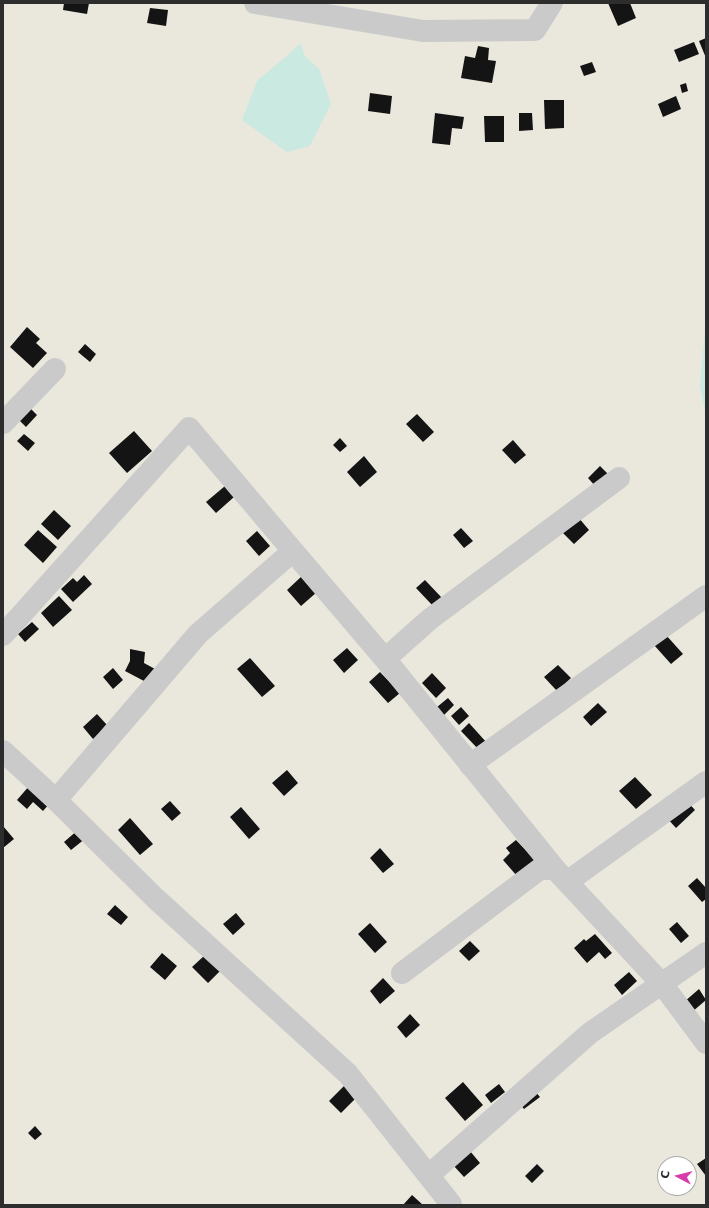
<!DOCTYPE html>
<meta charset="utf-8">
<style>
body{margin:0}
#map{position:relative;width:709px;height:1208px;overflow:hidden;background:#fff;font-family:"DejaVu Sans",sans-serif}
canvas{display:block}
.frame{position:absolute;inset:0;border:4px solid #2d2d2d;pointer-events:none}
.north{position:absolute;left:657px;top:1156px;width:40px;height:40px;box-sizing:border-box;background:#fff;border:1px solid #ababab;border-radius:50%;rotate:277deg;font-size:11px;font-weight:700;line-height:16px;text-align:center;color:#2d2d2d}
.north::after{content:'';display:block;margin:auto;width:14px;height:18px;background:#d93baa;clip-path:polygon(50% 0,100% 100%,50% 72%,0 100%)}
</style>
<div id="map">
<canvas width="709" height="1208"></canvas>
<div class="frame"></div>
<div class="north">С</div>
</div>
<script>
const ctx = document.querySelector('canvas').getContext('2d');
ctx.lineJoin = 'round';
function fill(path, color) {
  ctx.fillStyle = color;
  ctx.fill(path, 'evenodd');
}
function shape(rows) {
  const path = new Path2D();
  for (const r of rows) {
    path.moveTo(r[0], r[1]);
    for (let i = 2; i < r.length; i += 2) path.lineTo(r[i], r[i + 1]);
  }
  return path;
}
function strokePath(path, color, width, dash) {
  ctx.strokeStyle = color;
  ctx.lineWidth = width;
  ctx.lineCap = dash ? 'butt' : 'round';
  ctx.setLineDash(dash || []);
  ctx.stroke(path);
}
const green = shape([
 [3,3,706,3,706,1205,3,1205],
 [665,1164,689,1164,689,1188,665,1188]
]);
const water = shape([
 [300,43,305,56,319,69,331,104,310,146,287,152,242,120,257,81,295,49],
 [706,318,706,417,700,386]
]);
const building = shape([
 [64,3,89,3,87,14,63,10],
 [608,3,630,3,636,18,618,26],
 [150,8,168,10,166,26,147,23],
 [706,38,706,58,699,41],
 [694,42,699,54,679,62,674,50],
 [478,46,489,48,488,60,496,61,492,83,461,78,465,56,475,58],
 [592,62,596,72,584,76,580,66],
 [686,83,688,91,682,93,680,85],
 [370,93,392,96,390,114,368,111],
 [676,96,681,109,663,117,658,104],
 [544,100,564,100,564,128,545,129],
 [435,113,464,117,462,129,452,128,450,145,432,143],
 [519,113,532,113,533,130,519,131],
 [484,116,504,116,504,142,485,142],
 [27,327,40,339,36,343,47,353,33,368,10,347],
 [85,344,96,354,90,362,78,352],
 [29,407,37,415,26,427,18,419],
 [417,414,434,432,423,442,406,424],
 [134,431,152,451,127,473,109,453],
 [24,434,35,443,28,451,17,441],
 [340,438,347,446,340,452,333,445],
 [513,440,526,455,515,464,502,450],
 [364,456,377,472,360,487,347,472],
 [600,466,609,475,596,487,588,478],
 [225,486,234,497,216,513,206,502],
 [54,510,71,526,58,540,41,524],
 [578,517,589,530,574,544,562,532],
 [461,528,473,541,464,548,453,535],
 [38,530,57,547,43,563,24,545],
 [257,531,270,546,259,556,246,541],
 [84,575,92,584,73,602,61,589,73,578,77,582],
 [302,576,317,592,301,606,287,590],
 [425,580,442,598,433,606,416,588],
 [59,596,72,610,53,627,41,613],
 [32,622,39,629,25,642,18,634],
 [666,635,683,654,671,664,654,645],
 [347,648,358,660,344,673,333,660],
 [130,649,145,652,144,663,155,669,144,681,125,671,130,661],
 [250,658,275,686,262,697,237,669],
 [558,665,571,678,557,691,544,677],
 [113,668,123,680,113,689,103,677],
 [380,672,400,693,388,703,369,682],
 [432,673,446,688,436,698,422,683],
 [448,698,454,705,444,715,437,707],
 [598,703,607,712,591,726,583,717],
 [461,707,469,716,459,725,451,716],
 [97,714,107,725,93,739,83,727],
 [469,723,487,743,479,750,461,731],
 [287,770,298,783,284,796,272,783],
 [635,777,652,795,636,809,619,791],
 [30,785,50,803,43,811,33,802,27,809,17,800],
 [685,799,695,810,676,828,666,817],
 [170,801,181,813,172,821,161,809],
 [241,807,260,829,249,839,230,817],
 [130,818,153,844,140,855,118,830],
 [3,826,14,839,3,848],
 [79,829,86,838,71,850,64,842],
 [516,840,535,860,517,876,503,860,510,853,506,848],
 [380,848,394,864,383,873,370,858],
 [697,878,706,888,706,899,702,902,688,886],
 [115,905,128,917,121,925,107,914],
 [236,913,245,924,233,935,223,924],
 [677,922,689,936,681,943,669,929],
 [370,923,387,942,375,953,358,934],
 [595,934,612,953,605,959,599,952,587,963,574,948,584,939,586,941],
 [470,941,480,951,469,961,459,951],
 [162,953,177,966,165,980,150,967],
 [205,955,220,971,208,983,192,967],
 [629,972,637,981,622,995,614,985],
 [383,978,395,991,380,1004,370,991],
 [699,989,706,1000,692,1012,684,1002],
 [410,1014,420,1025,406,1038,397,1027],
 [463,1082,483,1105,465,1121,445,1098],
 [499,1084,505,1092,491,1103,485,1095],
 [345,1085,357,1097,341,1113,329,1101],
 [534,1090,540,1097,524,1109,518,1102],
 [35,1126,42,1134,35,1140,28,1133],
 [470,1151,480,1163,464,1177,453,1165],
 [706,1158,706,1176,697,1164],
 [537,1164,544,1171,532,1183,525,1176],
 [412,1195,423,1205,403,1205]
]);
const minor = shape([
 [255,3,423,31,535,30,552,3],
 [3,423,55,369],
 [3,635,189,428,293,551],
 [385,659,430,619,619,478],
 [3,751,56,800,198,634,293,551,385,659,555,869,662,984,706,1043],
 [470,765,706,596],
 [56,800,155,898,348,1074,451,1204],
 [567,882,706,782],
 [402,973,540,869,555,869],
 [429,1175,590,1033,706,953]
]);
fill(green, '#eae8dc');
fill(water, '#c9e9e1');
fill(building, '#141414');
strokePath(minor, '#cacaca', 22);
</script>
